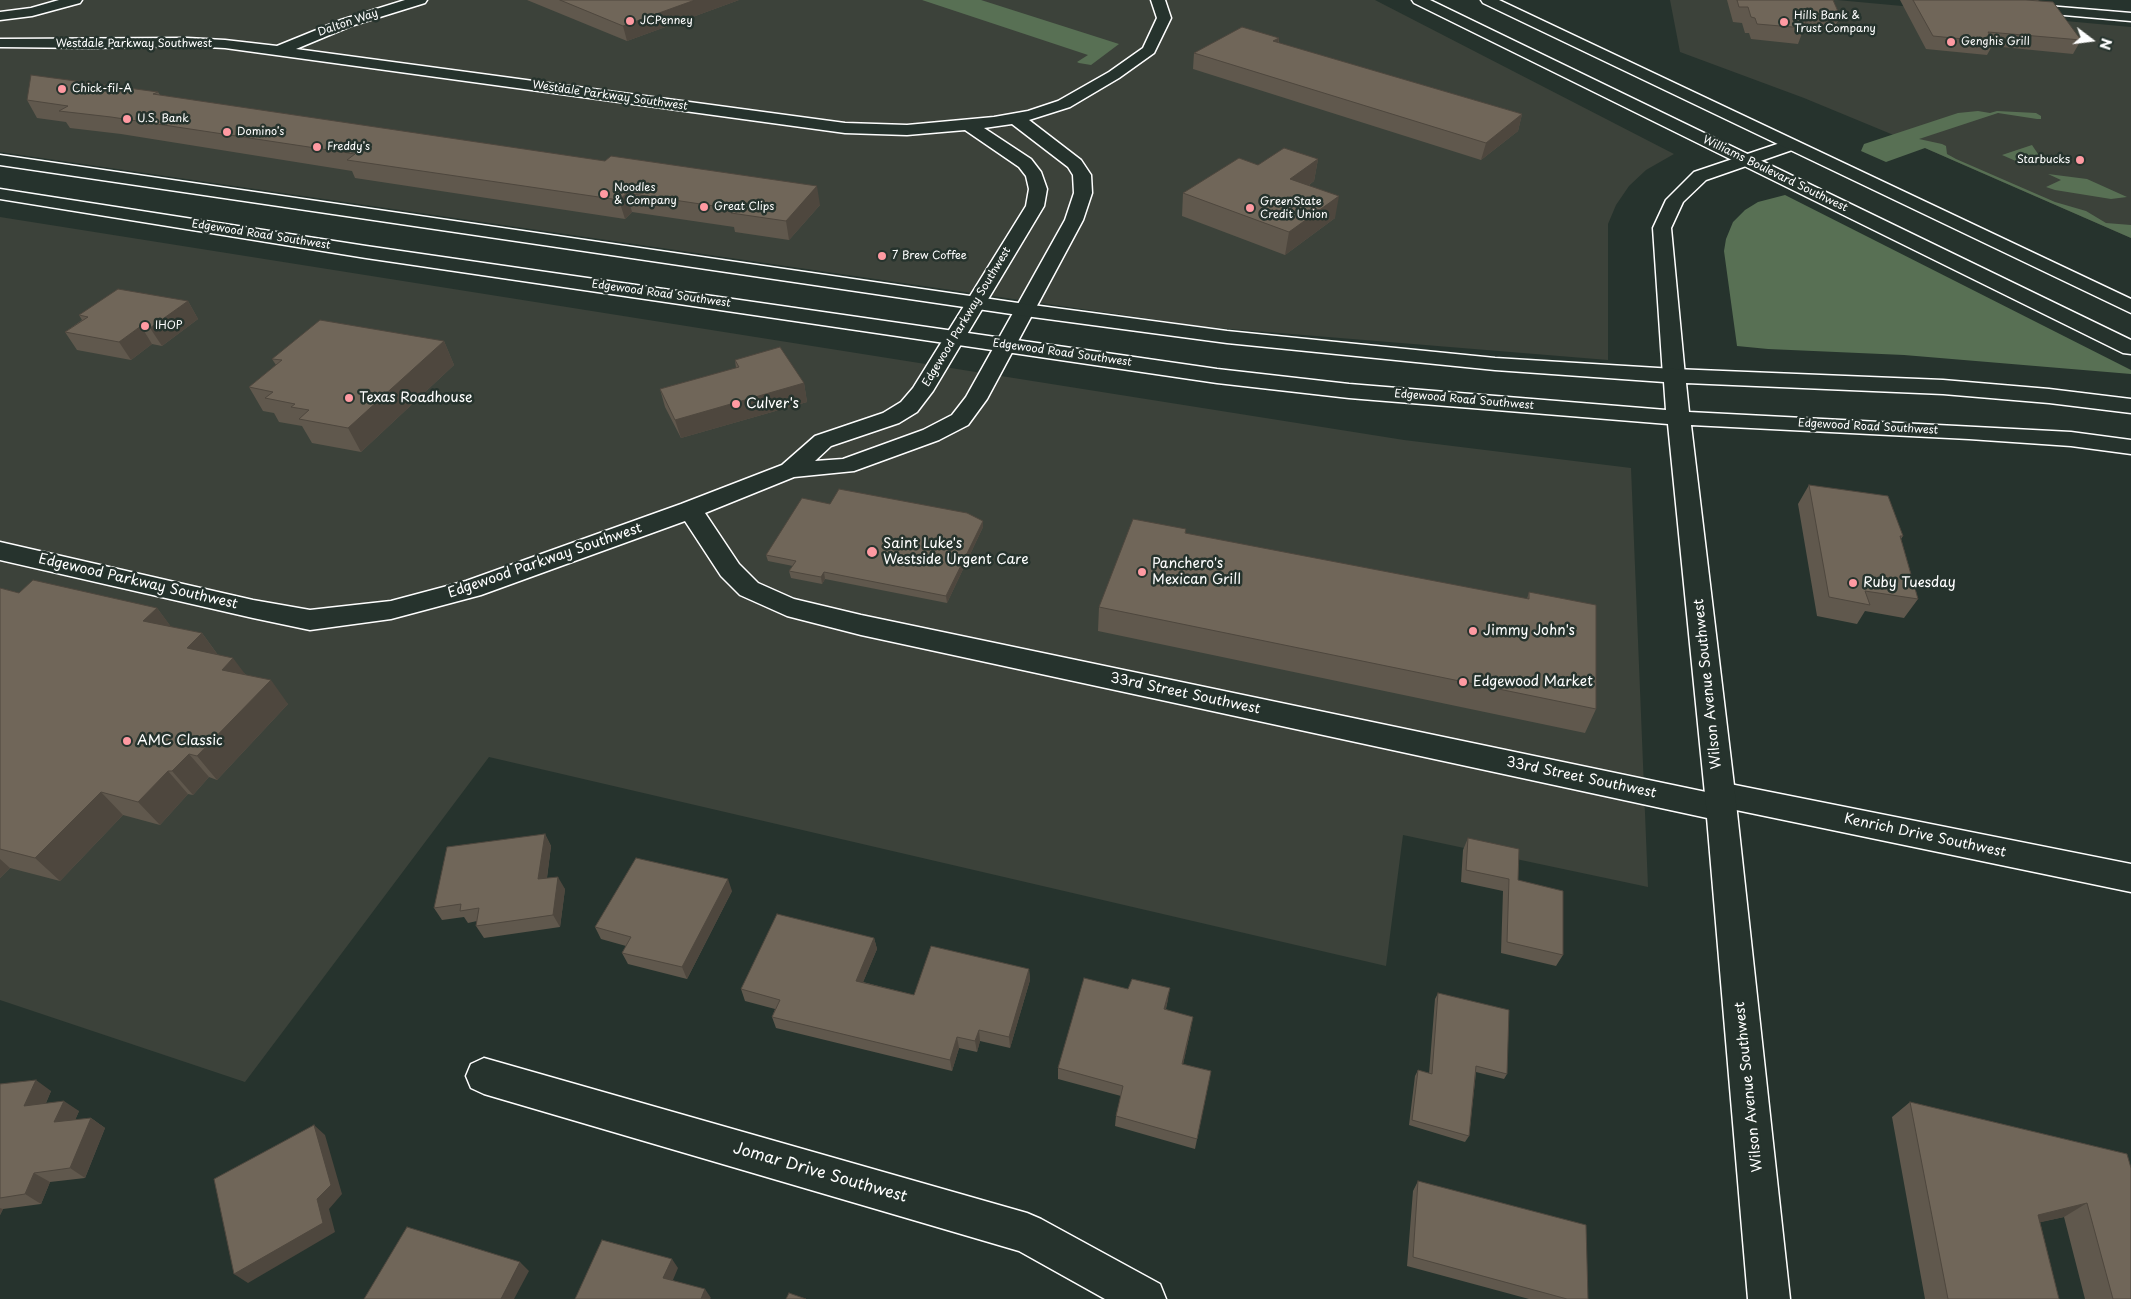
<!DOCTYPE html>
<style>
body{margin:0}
#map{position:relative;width:2131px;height:1299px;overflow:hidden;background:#26332d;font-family:"Playpen Sans",sans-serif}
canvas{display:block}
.north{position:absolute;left:2066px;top:15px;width:50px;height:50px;-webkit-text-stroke:4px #26332d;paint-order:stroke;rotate:105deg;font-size:14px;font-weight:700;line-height:20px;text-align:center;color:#fff}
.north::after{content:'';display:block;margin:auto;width:18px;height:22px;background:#fff;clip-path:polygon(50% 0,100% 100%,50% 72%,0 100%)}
</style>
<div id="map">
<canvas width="2131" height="1299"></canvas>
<div class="north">N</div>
</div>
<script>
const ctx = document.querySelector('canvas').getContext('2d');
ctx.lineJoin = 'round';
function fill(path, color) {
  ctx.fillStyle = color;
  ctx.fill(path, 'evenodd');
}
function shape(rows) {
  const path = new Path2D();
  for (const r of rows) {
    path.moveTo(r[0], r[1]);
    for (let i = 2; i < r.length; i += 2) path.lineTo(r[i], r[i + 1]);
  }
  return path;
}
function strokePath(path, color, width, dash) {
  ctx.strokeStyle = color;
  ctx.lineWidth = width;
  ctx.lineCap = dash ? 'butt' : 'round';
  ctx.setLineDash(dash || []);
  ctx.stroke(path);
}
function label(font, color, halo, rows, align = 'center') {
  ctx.font = font + ' "Playpen Sans",sans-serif';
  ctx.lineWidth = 5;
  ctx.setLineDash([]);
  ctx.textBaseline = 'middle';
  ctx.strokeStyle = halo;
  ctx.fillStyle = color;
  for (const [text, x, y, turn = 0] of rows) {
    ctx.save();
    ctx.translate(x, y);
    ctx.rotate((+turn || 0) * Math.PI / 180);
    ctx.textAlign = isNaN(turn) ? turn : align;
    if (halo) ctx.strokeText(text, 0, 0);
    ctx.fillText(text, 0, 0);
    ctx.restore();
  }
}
const built = shape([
 [0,0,1375,0,1674,154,1646,170,1629,186,1616,205,1608,224,1608,360,1206,327,0,152],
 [1670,0,1837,0,2131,27,2131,238,1925,148,1804,98,1680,52],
 [0,217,1404,440,1631,468,1648,887,1403,835,1386,966,489,757,245,1082,0,1000]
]);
const green = shape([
 [922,0,981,0,1119,44,1091,65,1079,63,1077,62,1088,55],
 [1978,111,1990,113,1997,111,2036,113,2041,116,2041,119,2037,119,1998,113,1919,139,1942,144,1946,146,1947,154,1956,159,2055,202,2086,211,2106,223,2131,225,2131,238,1925,148,1886,162,1861,151,1864,144,1958,113],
 [2032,145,2040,157,2025,165,2002,155],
 [2048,174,2087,179,2127,197,2111,199,2055,190,2046,187,2061,180],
 [1785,195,2131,370,2131,374,1904,355,1768,349,1737,346,1724,251,1726,239,1733,222,1745,210,1758,202]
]);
const minor = shape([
 [59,0,82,0,80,3,32,16,0,20,0,12,31,8,59,0],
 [405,0,427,0,425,3,351,26,296,49,845,123,907,125,994,117,1028,111,1058,101,1109,72,1143,48,1157,18,1151,0,1165,0,1171,18,1154,53,1119,78,1070,107,1029,120,1081,160,1091,175,1092,193,1083,220,987,399,968,425,939,440,854,471,794,477,705,513,739,564,758,583,794,599,861,615,1706,792,1709,785,1720,782,2131,864,2131,892,1736,810,1732,817,1721,821,861,635,787,616,740,595,721,576,685,521,481,595,391,619,310,630,253,618,0,560,0,542,253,600,310,610,391,601,466,581,681,504,782,465,815,436,883,413,901,402,913,388,1026,206,1029,189,1026,176,1019,167,965,130,907,135,845,133,225,48,187,46,92,48,0,47,0,39,187,38,225,40,277,46,341,20,405,0],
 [1012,124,1068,167,1073,175,1074,193,1065,220,966,397,952,415,923,430,843,459,815,461,831,446,899,423,917,412,933,391,1044,206,1047,189,1041,172,1031,159,984,128,1012,124],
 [2024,4,2131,13,2131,21,2019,11,2017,8,2019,5,2024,4],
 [1789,140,1795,141,1797,145,1795,149,1706,180,1683,202,1671,228,1685,376,1682,381,1674,383,1666,381,1663,376,1653,228,1666,200,1694,172,1789,140],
 [484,1058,1027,1213,1041,1219,1160,1284,1166,1299,1105,1299,1019,1251,484,1094,471,1088,466,1076,471,1064,484,1058]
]);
const major = shape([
 [1412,0,1430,0,2131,340,2131,354,2123,353,1414,3,1412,0],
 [1481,0,1499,0,2131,299,2131,313,1483,3,1481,0],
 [0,155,1025,304,1227,331,1495,358,1674,369,1943,380,2049,389,2131,399,2131,413,2049,403,1943,394,1686,383,1689,412,2071,432,2131,440,2131,454,2071,446,1969,439,1691,425,1735,794,1790,1299,1748,1299,1705,794,1668,424,1349,398,1217,383,366,258,0,199,0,189,366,246,1217,369,1349,384,1666,410,1664,382,1495,370,1227,343,1025,316,0,165,0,155]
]);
const wall = shape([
 [527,0,739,0,627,41],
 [1727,0,1833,0,1840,16,1833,31,1804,28,1798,44,1751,39,1749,33,1745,33,1742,23,1733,22],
 [1900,0,2039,0,2038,1,2081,40,2073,54,1992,46,1987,55,1926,49],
 [1279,38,1279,43,1522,114,1518,131,1481,160,1193,69,1194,53],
 [158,92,160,95,820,205,789,240,735,232,734,227,632,212,625,219,355,178,352,171,121,134,70,128,66,122,37,118,27,100],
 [1318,159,1314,181,1309,185,1335,218,1285,255,1182,216,1183,193,1258,165],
 [188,301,198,319,162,346,152,344,131,360,77,350,65,332,82,320,79,315],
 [444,341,454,365,361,452,312,443,302,426,279,422,274,413,263,411,249,387,276,365,272,359],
 [735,360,804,383,807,402,681,438,665,407,660,389,736,368],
 [1809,485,1903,536,1901,539,1918,599,1904,618,1865,611,1857,624,1817,616,1798,504],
 [830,504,983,521,983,527,947,603,825,579,822,584,791,578,789,571,793,566,768,561,766,555],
 [1186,529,1186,534,1527,599,1529,592,1596,709,1585,733,1098,631,1099,607],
 [0,588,19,593,157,608,171,627,202,633,218,655,288,704,217,780,209,777,193,795,188,794,160,825,123,815,60,881,10,868,0,878],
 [545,834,551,846,547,878,565,889,560,927,484,938,476,926,477,921,468,923,464,917,442,920,434,908],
 [1468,838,1518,880,1563,955,1556,966,1501,953,1503,891,1461,882,1463,850],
 [732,891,687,979,628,964,622,953,626,946,601,939,595,927],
 [874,938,877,949,863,982,914,995,1029,969,1030,980,1010,1048,980,1041,977,1052,959,1048,952,1071,776,1028,772,1017,775,1009,745,1001,741,989],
 [1128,989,1168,999,1166,1009,1191,1028,1183,1064,1211,1071,1195,1149,1115,1126,1116,1116,1121,1096,1058,1079,1058,1068],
 [1438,993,1507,1074,1504,1079,1476,1072,1469,1136,1465,1142,1409,1125,1415,1076,1418,1070,1429,1074,1435,999],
 [0,1084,51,1091,46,1103,79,1111,75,1120,91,1118,105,1128,85,1178,50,1182,41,1204,3,1209,0,1215],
 [1910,1102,2127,1154,2131,1299,2085,1299,2064,1217,2040,1222,2059,1299,1925,1299,1892,1117],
 [1418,1181,1588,1299,1529,1299,1407,1266,1413,1191]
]);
const shadedWall = shape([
 [695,0,739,0,627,41,623,26],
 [1279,38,1277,53,1273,41],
 [1522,114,1518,131,1481,160,1486,143],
 [1318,159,1314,181,1287,201,1290,179],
 [817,186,820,205,789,240,786,221],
 [627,193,632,212,625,219,619,200],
 [1339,196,1335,218,1285,255,1289,232],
 [188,301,198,319,162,346,150,328],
 [141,326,152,344,131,360,119,342],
 [444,341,454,365,361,452,348,428],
 [804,383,807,402,681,438,675,420],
 [983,521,983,527,947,603,946,596],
 [824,572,825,579,822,584,821,577],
 [157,608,175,632,143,621],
 [202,633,220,658,187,648],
 [233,658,251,682,222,670],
 [271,680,288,704,217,780,197,756],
 [189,754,209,777,193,795,172,771],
 [168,771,188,794,160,825,138,802],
 [101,792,123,815,60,881,35,858],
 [545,834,551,846,545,891,538,879],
 [0,859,10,868,0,878],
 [558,877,565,889,560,927,553,915],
 [728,879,732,891,687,979,682,967],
 [874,938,877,949,859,992,856,981],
 [1029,969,1030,980,1010,1048,1009,1037],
 [1170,988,1168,999,1163,1020,1164,1009],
 [1193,1017,1191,1028,1181,1074,1182,1064],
 [979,1030,980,1041,977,1052,975,1041],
 [957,1037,959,1048,952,1071,950,1060],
 [36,1080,51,1091,40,1116,24,1106],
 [64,1101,79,1111,70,1132,54,1122],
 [91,1118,105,1128,85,1178,70,1168],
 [314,1125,325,1135,342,1194,329,1209,335,1232,248,1283,234,1274,317,1199],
 [34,1173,50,1182,41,1204,25,1194],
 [2087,1203,2064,1217,2015,1228,2038,1215],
 [0,1208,3,1209,0,1215],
 [672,1259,678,1268,670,1287,663,1278],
 [520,1262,529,1271,514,1299,501,1299],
 [705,1289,711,1298,710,1299,701,1299]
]);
const building = shape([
 [560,0,695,0,623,26,560,0],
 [1737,0,1833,0,1840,16,1802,13,1806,23,1802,23,1804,28,1757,24,1755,18,1751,17,1748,7,1739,7,1737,0],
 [1913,0,2026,0,2053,2,2081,40,1988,32,1994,42,1933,36,1913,0],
 [1242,27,1279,38,1273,41,1522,114,1486,143,1194,53,1242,27],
 [31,75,158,92,153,94,605,161,611,156,817,186,786,221,731,213,734,209,627,193,619,200,347,160,355,154,111,117,59,111,68,106,27,100,31,75],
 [1284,148,1318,159,1290,179,1339,196,1289,232,1183,193,1239,158,1258,165,1284,148],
 [118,289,188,301,150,328,141,326,119,342,65,332,88,317,79,315,118,289],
 [320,320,444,341,348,428,299,419,309,410,291,407,295,404,265,398,273,392,249,387,282,360,272,359,320,320],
 [780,347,804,383,675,420,660,389,739,367,735,360,780,347],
 [1809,485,1888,496,1903,536,1900,536,1918,599,1865,591,1870,605,1829,597,1809,485],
 [839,489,967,513,983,521,946,596,824,572,821,577,789,571,796,561,766,555,802,498,830,504,839,489],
 [1133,519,1186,529,1185,533,1529,599,1529,592,1596,605,1596,709,1099,607,1133,519],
 [33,580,157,608,143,621,202,633,187,648,233,658,222,670,271,680,197,756,189,754,172,771,168,771,138,802,101,792,35,858,0,849,0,588,19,593,33,580],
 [545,834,538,879,558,877,553,915,476,926,479,908,460,911,461,904,434,908,447,847,545,834],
 [1468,838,1519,849,1518,880,1563,891,1563,955,1507,942,1509,879,1466,870,1468,838],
 [636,858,728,879,682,967,622,953,631,937,595,927,636,858],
 [777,914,874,938,856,981,914,995,931,946,1029,969,1009,1037,979,1030,975,1041,957,1037,950,1060,772,1017,780,1000,741,989,777,914],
 [1084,978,1128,989,1132,979,1170,988,1164,1009,1193,1017,1182,1064,1211,1071,1197,1139,1116,1116,1123,1086,1058,1068,1084,978],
 [1438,993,1509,1010,1507,1074,1476,1066,1469,1136,1412,1120,1418,1070,1432,1074,1438,993],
 [36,1080,24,1106,64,1101,54,1122,91,1118,70,1168,34,1173,25,1194,0,1198,0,1084,36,1080],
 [1910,1102,2127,1154,2131,1168,2131,1299,2113,1299,2087,1203,2038,1215,2059,1299,1948,1299,1910,1102],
 [314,1125,331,1185,317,1199,323,1223,234,1274,214,1179,314,1125],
 [1418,1181,1586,1225,1588,1299,1567,1299,1413,1257,1418,1181],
 [407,1227,520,1262,501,1299,364,1299,407,1227],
 [602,1240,672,1259,663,1278,705,1289,701,1299,575,1299,602,1240],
 [789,1293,806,1299,786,1299,789,1293]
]);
const markers = [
 [630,21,5,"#ff9aa2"],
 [1784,22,5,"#ff9aa2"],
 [1951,42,5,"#ff9aa2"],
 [62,89,5,"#ff9aa2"],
 [127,119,5,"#ff9aa2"],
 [227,132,5,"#ff9aa2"],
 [317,147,5,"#ff9aa2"],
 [2080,160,5,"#ff9aa2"],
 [604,194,5,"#ff9aa2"],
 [704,207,5,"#ff9aa2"],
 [1250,208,5,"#ff9aa2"],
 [882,256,5,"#ff9aa2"],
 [145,326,5,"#ff9aa2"],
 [349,398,5,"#ff9aa2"],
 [736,404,5,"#ff9aa2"],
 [872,552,6,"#ff9aa2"],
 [1142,572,5,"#ff9aa2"],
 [1853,583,5,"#ff9aa2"],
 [1473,631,5,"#ff9aa2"],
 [1463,682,5,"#ff9aa2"],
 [127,741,5,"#ff9aa2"]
];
const farPoinames = [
 ["Hills Bank &",1794,16],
 ["Trust Company",1794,29],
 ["JCPenney",640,21],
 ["Genghis Grill",1961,42],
 ["Chick-fil-A",72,89],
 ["U.S. Bank",137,119],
 ["Domino's",237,132],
 ["Freddy's",327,147],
 ["Starbucks",2070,160,"right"],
 ["Noodles",614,188],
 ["& Company",614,201],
 ["GreenState",1260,202],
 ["Credit Union",1260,215],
 ["Great Clips",714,207],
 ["7 Brew Coffee",892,256],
 ["IHOP",155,326]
];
const farStreetnames = [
 ["Dalton Way",348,23,-19],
 ["Westdale Parkway Southwest",134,44],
 ["Westdale Parkway Southwest",610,96,8],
 ["Williams Boulevard Southwest",1775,174,26],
 ["Edgewood Road Southwest",261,235,9],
 ["Edgewood Road Southwest",661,294,8],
 ["Edgewood Parkway Southwest",967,317,-59],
 ["Edgewood Road Southwest",1062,353,8],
 ["Edgewood Road Southwest",1464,400,5],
 ["Edgewood Road Southwest",1868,427,3]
];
const poiNames = [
 ["Texas Roadhouse",359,398],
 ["Culver's",746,404],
 ["Saint Luke's",883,544],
 ["Westside Urgent Care",883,560],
 ["Panchero's",1152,564],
 ["Mexican Grill",1152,580],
 ["Ruby Tuesday",1863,583],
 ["Jimmy John's",1483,631],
 ["Edgewood Market",1473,682],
 ["AMC Classic",137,741]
];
const streetNames = [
 ["Edgewood Parkway Southwest",545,561,-19],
 ["Edgewood Parkway Southwest",138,582,13],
 ["Wilson Avenue Southwest",1708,684,-96],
 ["33rd Street Southwest",1185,694,12],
 ["33rd Street Southwest",1581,778,12],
 ["Kenrich Drive Southwest",1925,836,12],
 ["Wilson Avenue Southwest",1749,1087,-96]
];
const nearStreetnames = [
 ["Jomar Drive Southwest",820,1173,16]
];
fill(built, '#3c423a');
fill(green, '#587054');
strokePath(minor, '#fff', 3);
strokePath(major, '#fff', 3);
fill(minor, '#26332d');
fill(major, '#26332d');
fill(wall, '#60584d');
fill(shadedWall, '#4e473e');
fill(building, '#706659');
strokePath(building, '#4e473e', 1);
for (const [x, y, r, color] of markers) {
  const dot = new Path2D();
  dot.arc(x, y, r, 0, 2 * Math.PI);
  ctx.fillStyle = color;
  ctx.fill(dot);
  strokePath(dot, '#26332d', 2);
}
label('11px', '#fff', '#26332d', farPoinames, 'left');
label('11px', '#fff', '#26332d', farStreetnames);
label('14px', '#fff', '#26332d', poiNames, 'left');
label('14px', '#fff', '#26332d', streetNames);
label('16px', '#fff', '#26332d', nearStreetnames);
</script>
